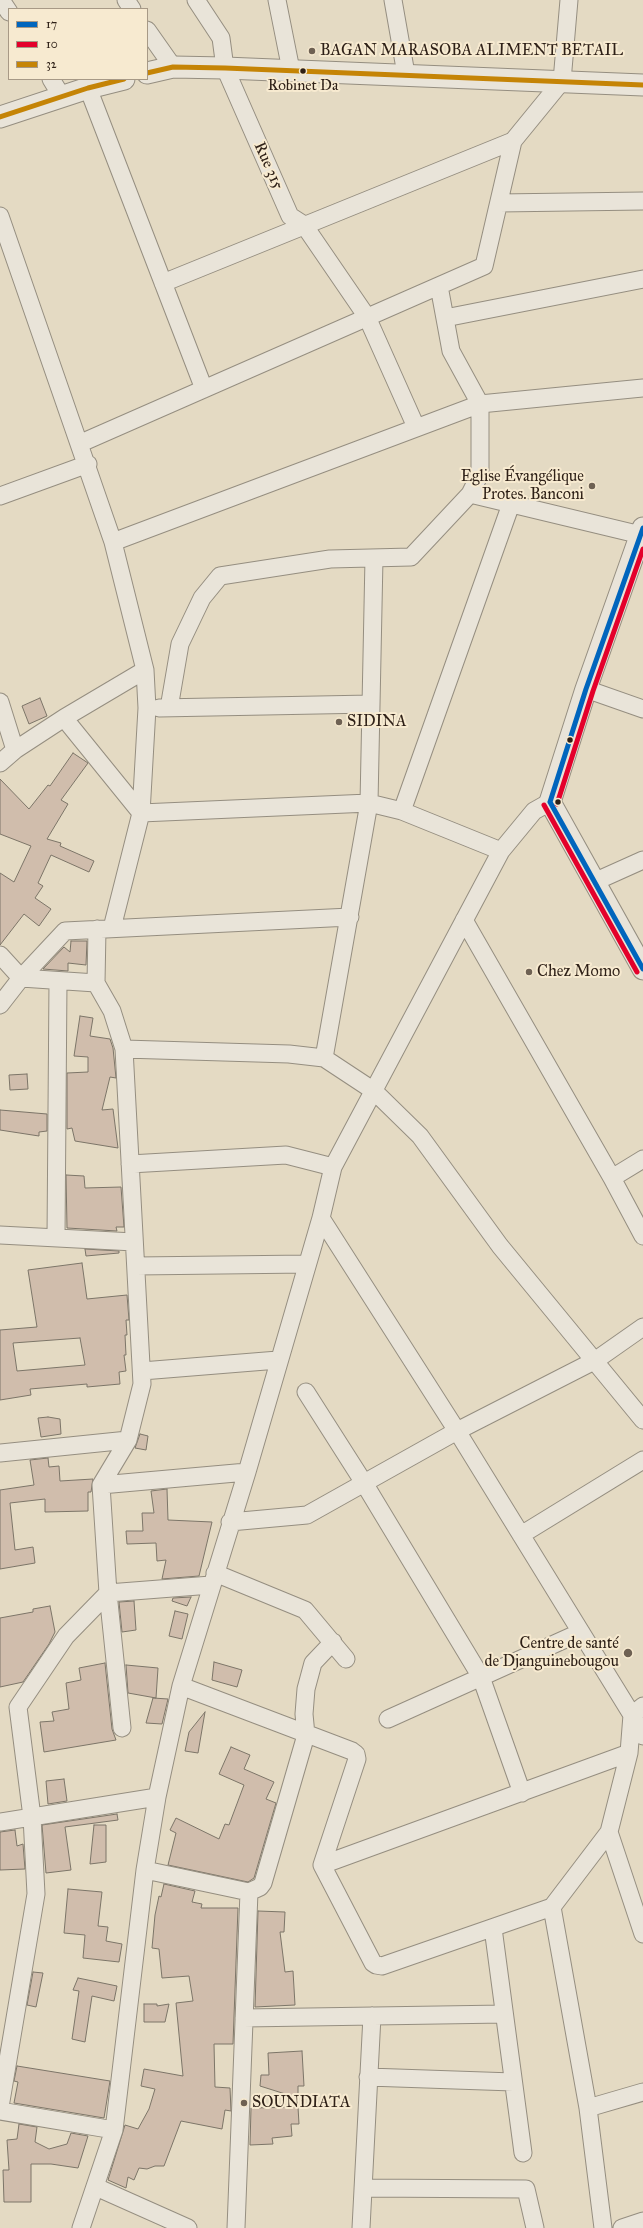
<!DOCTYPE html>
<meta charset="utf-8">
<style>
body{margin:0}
#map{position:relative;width:643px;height:2228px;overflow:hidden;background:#e4dac3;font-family:"IM FELL Great Primer",serif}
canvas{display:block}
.legend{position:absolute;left:8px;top:8px;width:140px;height:72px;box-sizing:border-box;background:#f7ead0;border:1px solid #a79986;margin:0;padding:5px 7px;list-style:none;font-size:12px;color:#2e2017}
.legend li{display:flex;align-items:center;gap:8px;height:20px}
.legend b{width:20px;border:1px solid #a79986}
</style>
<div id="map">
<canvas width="643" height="2228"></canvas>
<ul class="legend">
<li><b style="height:5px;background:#0065bd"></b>17</li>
<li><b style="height:5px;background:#e4002b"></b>10</li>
<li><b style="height:5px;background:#c58406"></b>32</li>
</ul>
</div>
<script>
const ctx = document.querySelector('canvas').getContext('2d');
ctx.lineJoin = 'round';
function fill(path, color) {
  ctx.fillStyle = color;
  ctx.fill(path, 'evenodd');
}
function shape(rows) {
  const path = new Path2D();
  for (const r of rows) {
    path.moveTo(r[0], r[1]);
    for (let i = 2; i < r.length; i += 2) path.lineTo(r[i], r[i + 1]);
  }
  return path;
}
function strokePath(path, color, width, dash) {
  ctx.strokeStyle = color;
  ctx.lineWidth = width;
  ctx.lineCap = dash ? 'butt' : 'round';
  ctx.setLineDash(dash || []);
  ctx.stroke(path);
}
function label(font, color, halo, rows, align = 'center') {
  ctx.font = font + ' "IM FELL Great Primer",serif';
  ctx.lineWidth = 4;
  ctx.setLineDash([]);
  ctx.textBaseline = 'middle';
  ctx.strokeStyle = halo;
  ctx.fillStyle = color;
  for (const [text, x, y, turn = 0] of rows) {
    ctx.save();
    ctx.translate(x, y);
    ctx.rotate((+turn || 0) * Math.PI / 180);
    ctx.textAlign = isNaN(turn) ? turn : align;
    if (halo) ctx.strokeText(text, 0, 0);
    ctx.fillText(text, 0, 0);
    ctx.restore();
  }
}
const building = shape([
 [40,698,47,716,29,724,22,706,40,698],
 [73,753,88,763,61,800,68,804,47,839,61,843,60,846,94,861,89,872,51,855,38,883,43,886,35,898,51,909,39,926,24,914,0,945,0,873,14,882,31,846,0,834,0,779,29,809,48,785,50,786,73,753],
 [71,941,87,941,86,965,68,963,68,971,43,969,64,947,70,952,71,941],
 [80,1016,93,1018,90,1036,110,1039,113,1048,116,1078,110,1077,102,1110,113,1109,118,1148,75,1141,72,1128,67,1129,67,1073,88,1072,88,1057,74,1056,80,1016],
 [27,1074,28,1089,10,1090,9,1075,27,1074],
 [0,1110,47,1114,47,1131,39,1132,39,1136,0,1130,0,1110],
 [66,1175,84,1176,85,1188,121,1187,124,1227,116,1227,117,1231,67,1228,66,1175],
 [85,1249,119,1251,119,1253,86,1256,85,1249],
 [82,1263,87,1299,127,1295,129,1320,126,1320,127,1335,125,1335,126,1355,124,1355,126,1371,119,1372,120,1384,87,1387,87,1384,30,1389,31,1395,0,1400,0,1330,37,1327,28,1270,82,1263],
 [80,1338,85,1365,17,1371,13,1343,80,1338],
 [48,1417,60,1419,61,1434,41,1437,38,1418,48,1417],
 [140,1434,148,1436,146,1450,135,1448,140,1434],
 [48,1458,49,1467,59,1466,60,1481,93,1479,91,1492,88,1492,88,1511,45,1512,45,1499,10,1503,15,1550,33,1547,35,1563,0,1569,0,1490,34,1485,30,1460,48,1458],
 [167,1489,168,1520,212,1522,199,1576,162,1579,166,1560,157,1561,156,1543,127,1544,126,1531,143,1531,142,1513,154,1513,151,1491,167,1489],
 [191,1597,187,1606,172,1601,173,1598,191,1597],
 [134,1601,136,1630,122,1632,119,1602,134,1601],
 [50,1606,55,1632,49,1644,23,1682,0,1687,0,1618,33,1612,33,1609,50,1606],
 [175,1611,188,1614,182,1639,169,1636,175,1611],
 [214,1662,242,1670,237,1687,212,1680,214,1662],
 [105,1663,112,1729,116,1740,44,1752,40,1722,54,1721,52,1712,69,1709,66,1683,81,1680,79,1668,105,1663],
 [126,1665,158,1668,156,1698,128,1693,126,1665],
 [153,1698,168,1699,162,1724,146,1723,153,1698],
 [205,1712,198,1753,185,1751,189,1732,205,1712],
 [231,1747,250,1755,244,1769,274,1782,266,1799,276,1803,254,1878,248,1882,168,1865,176,1833,170,1830,176,1818,219,1839,225,1824,229,1825,244,1785,219,1774,231,1747],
 [64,1779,67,1801,48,1804,46,1781,64,1779],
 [117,1814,118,1820,65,1827,71,1870,46,1873,42,1825,117,1814],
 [94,1825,106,1825,106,1862,90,1864,94,1825],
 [15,1830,17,1846,23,1844,25,1869,0,1870,0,1832,15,1830],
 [164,1884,195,1891,192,1902,202,1904,201,1908,238,1908,233,2044,214,2044,215,2087,230,2088,231,2111,225,2110,222,2129,181,2121,164,2166,155,2166,147,2169,139,2168,134,2180,128,2177,126,2188,108,2180,125,2125,138,2129,149,2109,155,2089,141,2086,144,2069,183,2076,176,2003,193,2001,189,1976,162,1978,159,1949,152,1948,155,1915,159,1896,161,1897,164,1884],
 [68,1889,102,1892,98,1926,108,1927,106,1941,122,1944,119,1962,83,1958,85,1935,64,1933,68,1889],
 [258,1911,285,1912,284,1932,280,1932,285,1972,293,1971,295,2005,255,2007,258,1911],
 [33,1972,43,1973,36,2007,27,2005,33,1972],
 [78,1978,117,1986,114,2001,92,1996,85,2042,72,2039,79,1991,73,1990,78,1978],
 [144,2004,157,2004,157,2006,169,2004,165,2022,144,2022,144,2004],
 [302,2051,304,2086,298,2086,298,2098,260,2086,261,2075,269,2075,268,2053,302,2051],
 [17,2066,110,2081,104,2118,14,2103,18,2082,14,2081,17,2066],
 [298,2107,299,2124,291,2124,292,2136,272,2138,273,2144,250,2145,251,2108,298,2107],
 [19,2124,37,2127,35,2142,49,2149,67,2144,71,2133,88,2136,78,2168,51,2164,31,2164,31,2202,4,2202,3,2170,9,2170,7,2140,17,2139,19,2124]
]);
const minor = shape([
 [1,0,9,12],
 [126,0,132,9],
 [196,0,221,38,225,68,290,216,304,225,367,317,416,427],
 [277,0,291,70],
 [393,0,406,74],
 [147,30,173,67],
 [51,79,62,97],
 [88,88,204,389],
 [499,203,643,201],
 [0,216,113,542,145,670,147,708,141,813,112,928],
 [163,283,513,141,562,81,569,0],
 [445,318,643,279],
 [81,443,484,266,513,141],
 [470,494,641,535],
 [0,496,88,464],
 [113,542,480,404,643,388],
 [586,689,643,709],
 [0,702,15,750],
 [159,708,371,704],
 [169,708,180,644,202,598,220,576,330,559,411,557,470,494,480,474,480,404,451,351,439,286],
 [64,718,141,813],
 [0,763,15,750,64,718,145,670],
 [402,811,511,504],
 [141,813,369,803,402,811,501,851],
 [594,882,643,860],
 [464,920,612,1178,643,1236],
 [0,955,21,978,96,983],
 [0,1005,21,978,65,931,350,917],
 [124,1049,289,1054,324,1058,374,1091,420,1136,500,1246,643,1420],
 [324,1058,369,803,374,558],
 [130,1164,286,1155,333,1167],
 [612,1178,643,1159],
 [321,1218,457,1431,632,1715,643,1736],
 [0,1235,134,1242],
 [56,1238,58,981],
 [136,1266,307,1264],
 [142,1371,278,1360],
 [306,1392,364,1483,481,1677,522,1793],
 [0,1453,128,1440],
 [101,1485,247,1472],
 [230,1522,307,1515,457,1431,596,1360,643,1327],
 [521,1535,643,1460],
 [215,1573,305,1610,346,1659],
 [181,1686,352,1751,356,1754,357,1759,322,1865,373,1963,376,1965,382,1966,552,1907,609,1832,629,1753,632,1715,643,1706],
 [388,1719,581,1632],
 [122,1728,108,1593,211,1585],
 [0,1822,157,1797],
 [609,1832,643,1934],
 [322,1865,629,1753],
 [145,1870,249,1892,260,1887,263,1883,306,1735,304,1714,306,1689,313,1663,333,1642],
 [552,1907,588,2108,603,2228],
 [493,1928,523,2153],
 [244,2018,504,2014],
 [368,2077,513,2082],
 [0,2107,36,1894,32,1817,18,1707,66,1636,108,1593,101,1485,128,1440,142,1384,124,1049,112,1011,96,983,97,929],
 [588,2108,643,2092],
 [0,2111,114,2130],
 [96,2187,188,2228],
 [363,2188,526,2189,535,2228],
 [81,2228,114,2130,145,1870,157,1797,181,1686,247,1472,321,1218,333,1167,501,851,534,811,550,802],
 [236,2228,249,1892],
 [361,2228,372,2016],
 [622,2228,643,2221]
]);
const tertiary = shape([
 [147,73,173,67,225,68,643,85],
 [0,117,88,88,124,79],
 [643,528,586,689,550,802,643,969]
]);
const bus1 = shape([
 [550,802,586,689,643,528],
 [550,802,643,969]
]);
const bus2 = shape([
 [557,804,593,691,643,549],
 [544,805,637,972]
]);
const bus3 = shape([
 [147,73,173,67,225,68,643,85],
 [0,117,88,88,124,79]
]);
const markers = [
 [312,51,4,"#6e6153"],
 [303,71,3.5,"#2e2017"],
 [592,486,4,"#6e6153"],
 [339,722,4,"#6e6153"],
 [570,740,3.5,"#2e2017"],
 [558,802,3.5,"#2e2017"],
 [529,972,4,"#6e6153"],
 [628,1653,5,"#6e6153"],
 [244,2103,4,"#6e6153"]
];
const busNames = [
 ["Robinet Da",303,86]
];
const poiNames = [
 ["BAGAN MARASOBA ALIMENT BETAIL",320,51],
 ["Eglise Évangélique",584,477,"right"],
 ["Protes. Banconi",584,495,"right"],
 ["SIDINA",347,722],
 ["Chez Momo",537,972],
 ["Centre de santé",619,1644,"right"],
 ["de Djanguinebougou",619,1662,"right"],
 ["SOUNDIATA",252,2103]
];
const streetNames = [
 ["Rue 315",268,166,66]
];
fill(building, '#d0bdac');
strokePath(building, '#7c7568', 1);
strokePath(minor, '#958e80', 19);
strokePath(tertiary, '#958e80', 23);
strokePath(minor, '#e9e4d9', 17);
strokePath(tertiary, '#e9e4d9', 21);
strokePath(bus1, '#0065bd', 5);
strokePath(bus2, '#e4002b', 5);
strokePath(bus3, '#c58406', 5);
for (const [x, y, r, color] of markers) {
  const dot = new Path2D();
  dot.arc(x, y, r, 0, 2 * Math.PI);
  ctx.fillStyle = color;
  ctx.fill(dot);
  strokePath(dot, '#f7ead0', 1.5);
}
label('15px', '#2e2017', '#f7ead0', busNames);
label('16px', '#2e2017', '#f7ead0', poiNames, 'left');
label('16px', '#2e2017', '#f7ead0', streetNames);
</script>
